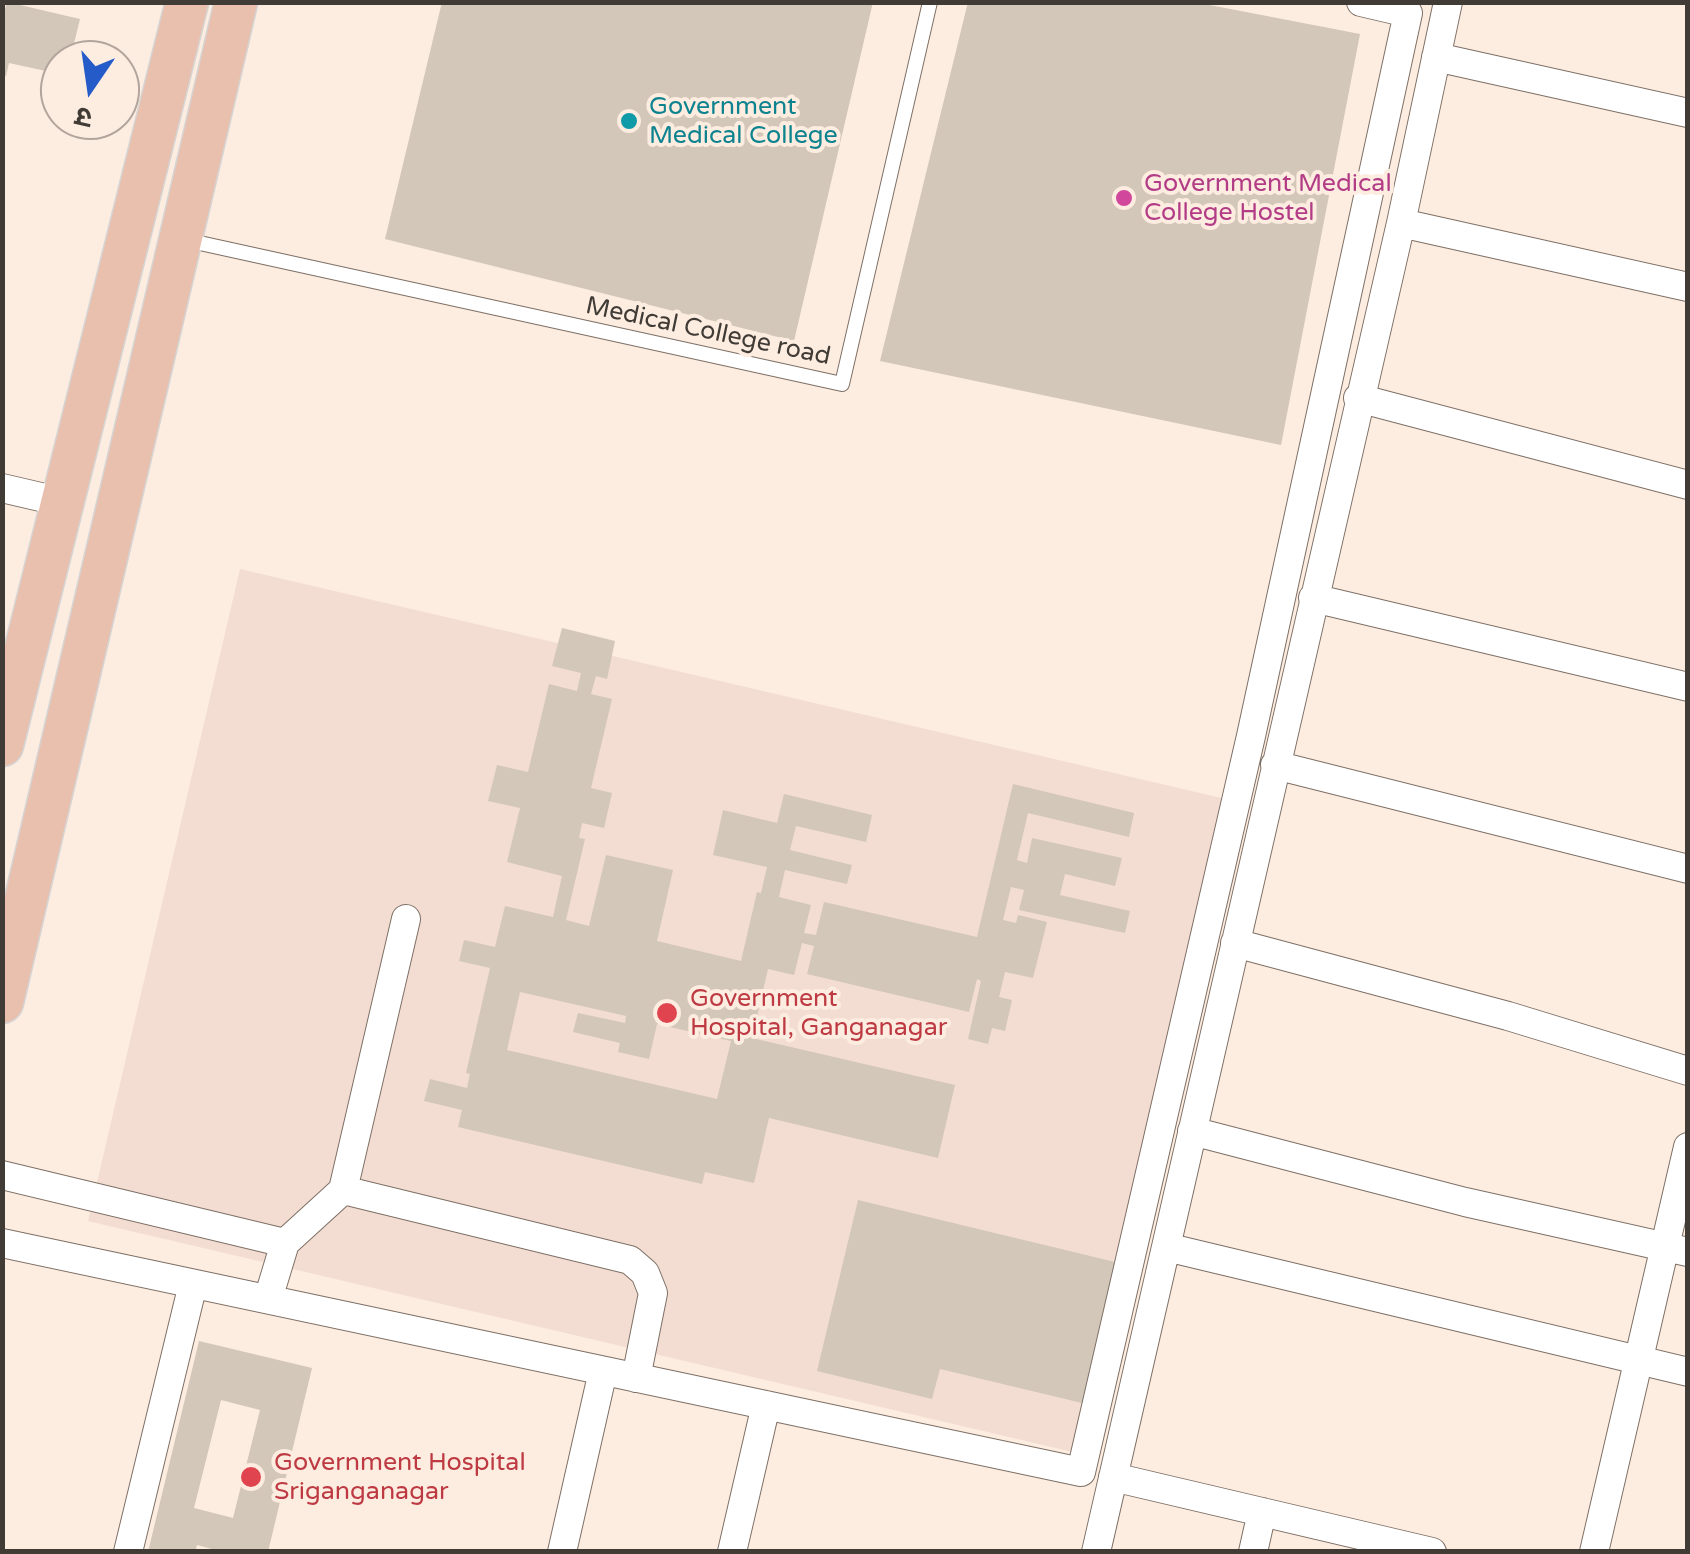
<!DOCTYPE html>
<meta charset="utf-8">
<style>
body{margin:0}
#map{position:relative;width:1690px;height:1554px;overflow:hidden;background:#fdece0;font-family:"Varela Round","Noto Sans Devanagari",sans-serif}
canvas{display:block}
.frame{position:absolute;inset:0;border:5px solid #413b36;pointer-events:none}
.north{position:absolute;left:40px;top:40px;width:100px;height:100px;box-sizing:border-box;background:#fdece0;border:2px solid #b2a59c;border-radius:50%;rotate:193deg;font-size:28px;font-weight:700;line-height:40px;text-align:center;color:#413b36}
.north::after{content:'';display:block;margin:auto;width:35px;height:45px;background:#245bc9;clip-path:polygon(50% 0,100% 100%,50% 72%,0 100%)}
</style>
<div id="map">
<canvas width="1690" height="1554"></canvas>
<div class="frame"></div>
<div class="north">उ</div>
</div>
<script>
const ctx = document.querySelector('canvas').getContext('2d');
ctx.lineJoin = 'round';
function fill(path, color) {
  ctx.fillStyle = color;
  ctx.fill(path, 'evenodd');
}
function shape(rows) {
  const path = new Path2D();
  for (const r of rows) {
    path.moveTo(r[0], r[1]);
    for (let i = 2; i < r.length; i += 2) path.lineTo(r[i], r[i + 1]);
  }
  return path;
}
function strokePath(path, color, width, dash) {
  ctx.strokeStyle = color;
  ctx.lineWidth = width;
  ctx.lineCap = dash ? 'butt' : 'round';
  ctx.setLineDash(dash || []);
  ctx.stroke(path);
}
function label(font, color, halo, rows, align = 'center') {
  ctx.font = font + ' "Varela Round",sans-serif';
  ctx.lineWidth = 8;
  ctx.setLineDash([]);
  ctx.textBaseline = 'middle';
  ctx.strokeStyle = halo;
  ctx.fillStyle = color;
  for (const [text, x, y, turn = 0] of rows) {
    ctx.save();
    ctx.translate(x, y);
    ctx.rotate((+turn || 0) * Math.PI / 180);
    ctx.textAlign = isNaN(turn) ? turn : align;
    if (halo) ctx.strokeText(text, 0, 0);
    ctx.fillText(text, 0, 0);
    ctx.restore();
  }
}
const medical = shape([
 [240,569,1247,804,1094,1457,88,1221]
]);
const building = shape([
 [7,2,80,19,70,60,60,60,60,74,9,63,6,76,2,75,2,20],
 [442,2,873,2,794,341,385,239],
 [968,2,1194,2,1360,34,1281,445,880,361],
 [562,628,615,641,607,679,596,676,591,694,612,699,591,788,612,793,604,828,582,823,579,838,585,839,566,920,589,926,606,855,673,870,657,941,741,961,757,892,761,893,767,867,713,855,723,810,777,823,784,794,872,815,866,842,796,826,790,850,852,865,847,884,785,870,779,897,811,905,804,933,816,935,824,902,977,937,1013,784,1134,813,1129,837,1028,813,1017,860,1027,863,1032,838,1122,858,1115,886,1065,874,1060,895,1130,911,1125,933,1019,910,1024,890,1011,887,1003,920,1016,923,1018,915,1047,922,1033,978,1005,972,999,997,1012,1000,1005,1031,992,1028,988,1044,968,1039,981,981,977,979,969,1012,807,974,814,946,802,943,794,975,768,969,752,1038,955,1085,938,1158,769,1118,754,1183,705,1172,702,1184,458,1127,462,1110,424,1101,430,1079,467,1088,470,1074,466,1073,490,968,459,961,464,940,495,947,505,906,553,917,562,876,507,862,520,808,488,801,497,765,528,772,549,684,577,691,581,673,552,666],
 [520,992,626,1016,625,1023,578,1013,573,1032,620,1043,618,1052,649,1059,657,1024,731,1041,717,1099,507,1050],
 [858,1200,1115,1262,1082,1403,940,1369,932,1399,817,1371],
 [199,1341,312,1368,268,1552,223,1552,197,1545,195,1552,148,1552],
 [221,1400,260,1410,233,1518,194,1508]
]);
const service = shape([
 [186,240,842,384,930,2]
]);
const minor = shape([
 [1436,57,1688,113],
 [1401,223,1688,287],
 [1358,398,1688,485],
 [2,488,62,502],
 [1313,598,1688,687],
 [1275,765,1688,869],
 [1235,943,1508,1016,1688,1071],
 [1192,1131,1465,1202,1688,1252],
 [2,1175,285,1243],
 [343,1190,630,1260,645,1273,653,1293,636,1378],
 [2,1243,1081,1472,1251,736,1408,13,1361,2],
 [1166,1247,1688,1372],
 [268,1299,285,1243,343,1190,406,919],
 [1113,1477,1432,1552],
 [128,1552,193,1284],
 [562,1552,603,1371],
 [732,1552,766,1405],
 [1096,1552,1401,223,1448,2],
 [1253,1552,1262,1512],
 [1594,1552,1688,1147]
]);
const primary = shape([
 [2,745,187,2],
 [2,1002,236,2]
]);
const markers = [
 [629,121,10,"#0f9aa8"],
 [1124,198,10,"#d1479c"],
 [667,1013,12,"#e0444e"],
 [251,1477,12,"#e0444e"]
];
const cultureNames = [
 ["Government",649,107],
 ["Medical College",649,136]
];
const hotelNames = [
 ["Government Medical",1144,184],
 ["College Hostel",1144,213]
];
const streetNames = [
 ["Medical College road",708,332,12]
];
const healthNames = [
 ["Government",690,999],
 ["Hospital, Ganganagar",690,1028],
 ["Government Hospital",274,1463],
 ["Sriganganagar",274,1492]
];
fill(medical, '#f3ddd2');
fill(building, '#d2c7b8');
strokePath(service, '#7e7066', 16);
strokePath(minor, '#7e7066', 30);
strokePath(primary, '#d5d4d3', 45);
strokePath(service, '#fff', 14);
strokePath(minor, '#fff', 28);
strokePath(primary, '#e9bfad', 42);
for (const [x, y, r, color] of markers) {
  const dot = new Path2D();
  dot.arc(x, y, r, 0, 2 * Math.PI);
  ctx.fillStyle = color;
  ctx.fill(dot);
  strokePath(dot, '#fdece0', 4);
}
label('25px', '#0d838f', '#fdece0', cultureNames, 'left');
label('25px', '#b23c85', '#fdece0', hotelNames, 'left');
label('25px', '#413b36', '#fdece0', streetNames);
label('25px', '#be3a42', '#fdece0', healthNames, 'left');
</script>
